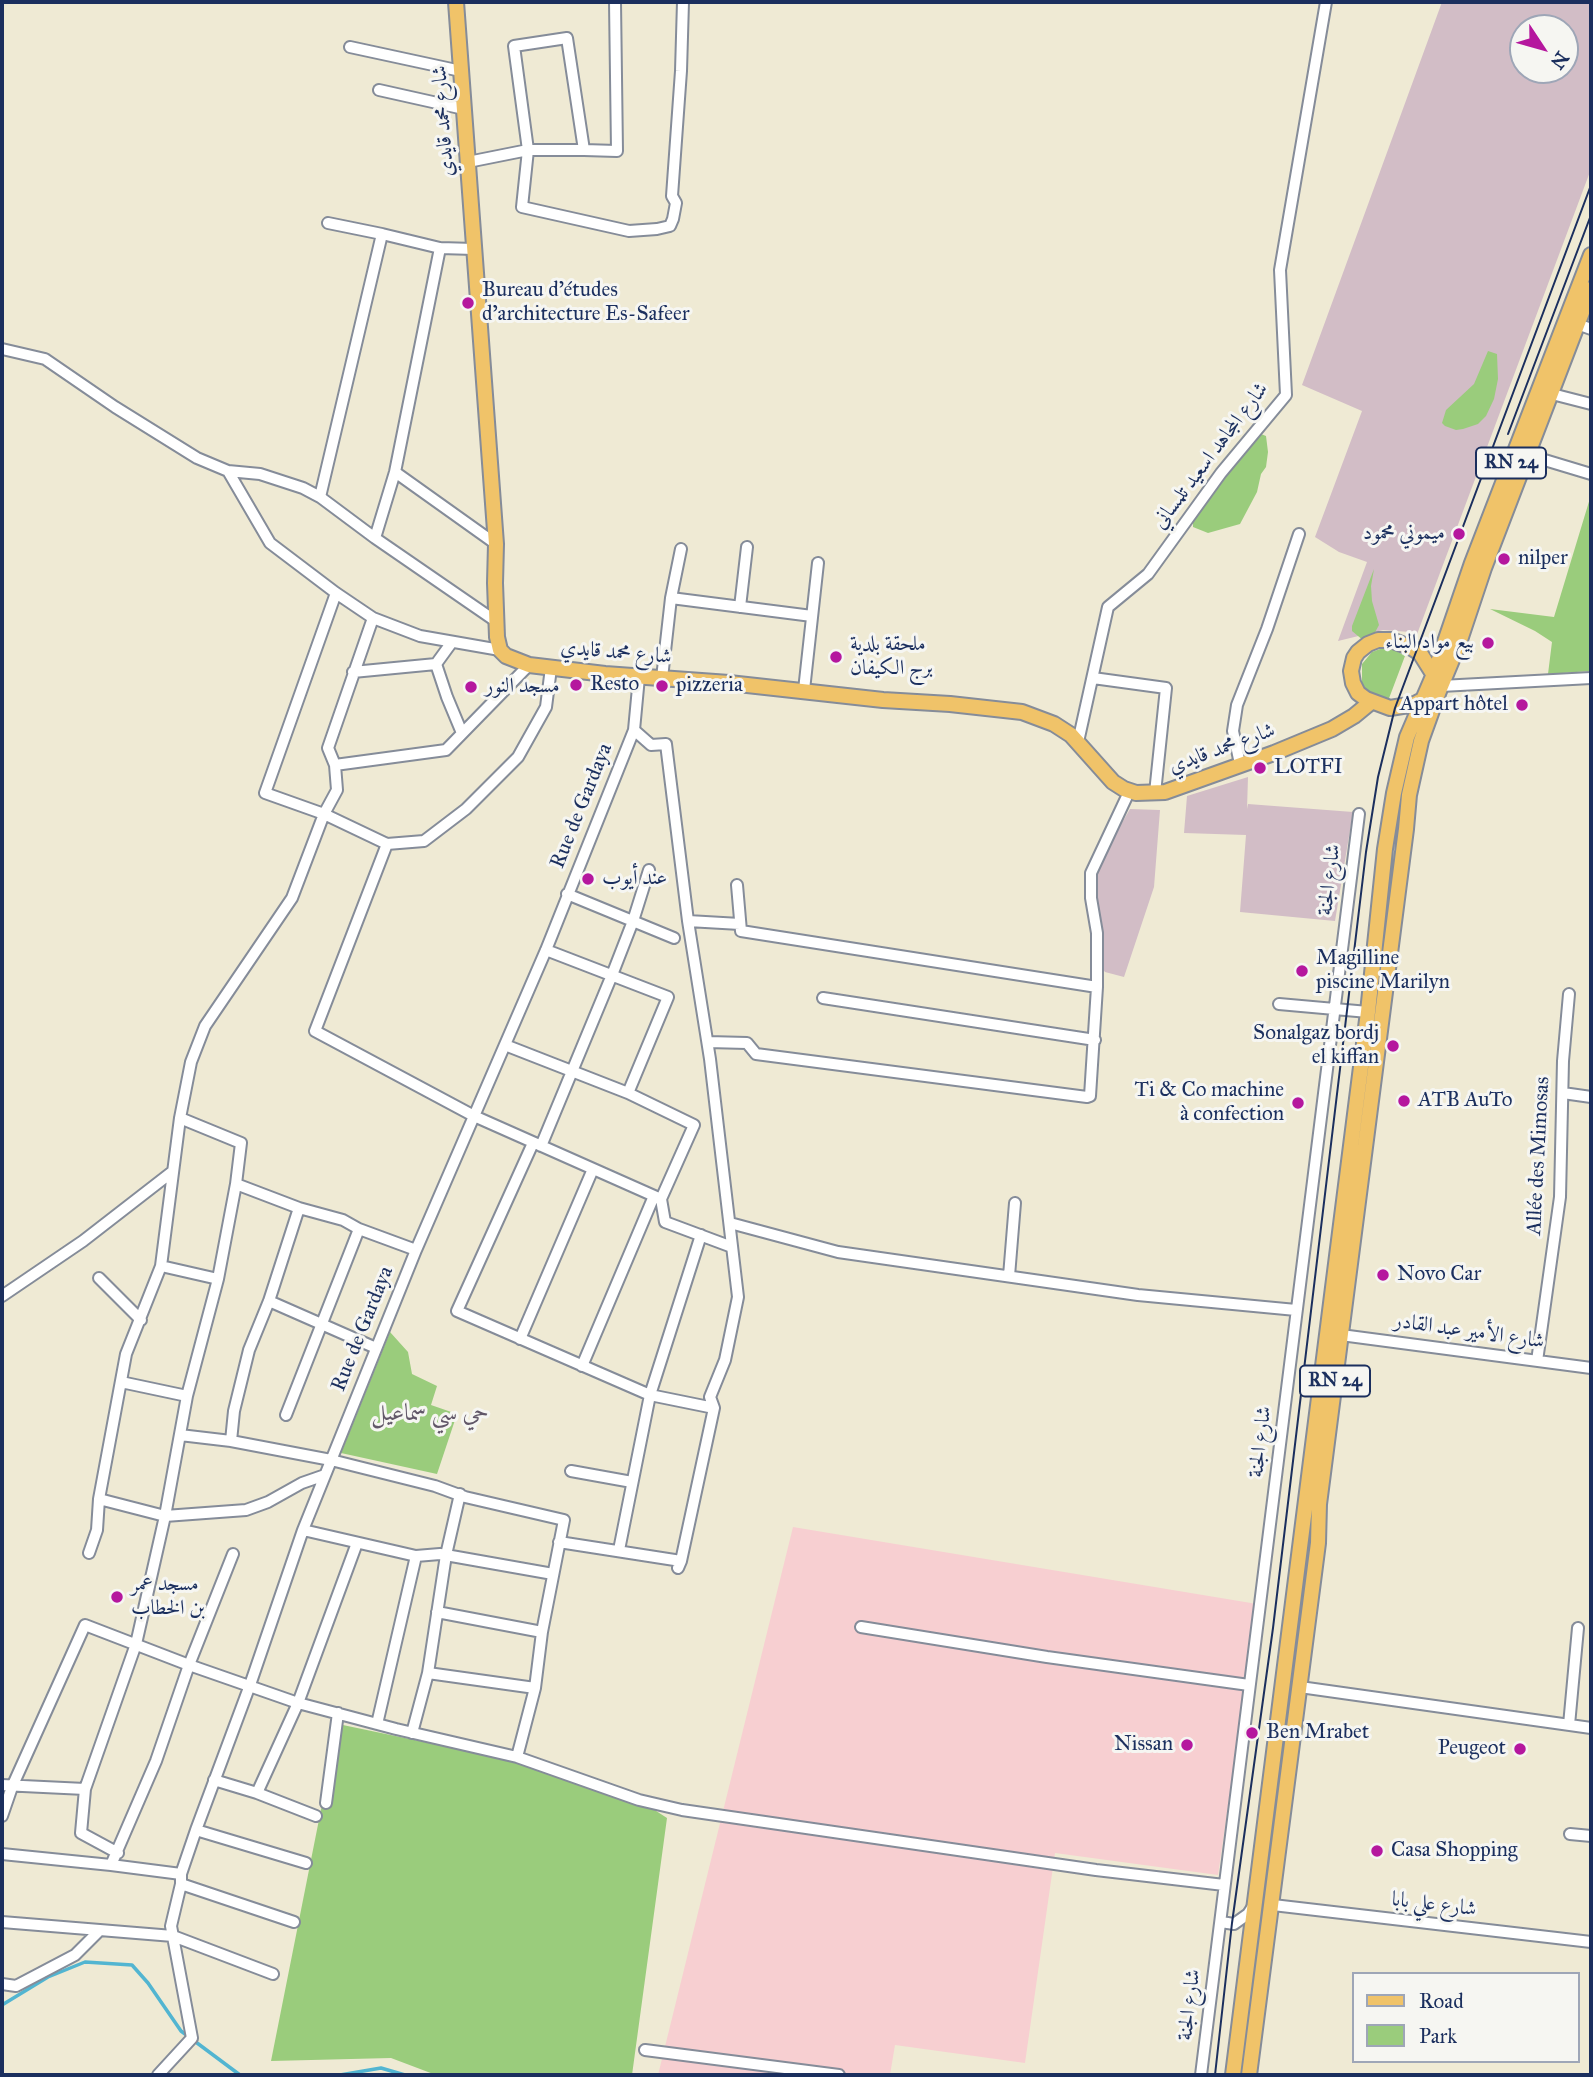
<!DOCTYPE html>
<meta charset="utf-8">
<style>
body{margin:0}
#map{position:relative;width:1593px;height:2077px;overflow:hidden;background:#efead4;font-family:"IM FELL Great Primer",serif}
canvas{display:block}
.frame{position:absolute;inset:0;border:4px solid #1b2f5e;pointer-events:none}
.legend{position:absolute;left:1352px;top:1972px;width:228px;height:91px;box-sizing:border-box;background:#f6f6f2;border:2px solid #9ea6b7;margin:0;padding:9px 12px;list-style:none;font-size:21px;color:#1b2f5e}
.legend li{display:flex;align-items:center;gap:14px;height:35px}
.legend b{width:35px;border:2px solid #9ea6b7}
.north{position:absolute;left:1509px;top:14px;width:70px;height:70px;box-sizing:border-box;background:#f6f6f2;border:2px solid #9ea6b7;border-radius:50%;rotate:126deg;font-size:19px;font-weight:700;line-height:28px;text-align:center;color:#1b2f5e}
.north::after{content:'';display:block;margin:auto;width:24px;height:32px;background:#b5179e;clip-path:polygon(50% 0,100% 100%,50% 72%,0 100%)}
</style>
<div id="map">
<canvas width="1593" height="2077"></canvas>
<div class="frame"></div>
<ul class="legend">
<li><b style="height:9px;background:#f0c369"></b>Road</li>
<li><b style="height:19px;background:#9acc7c"></b>Park</li>
</ul>
<div class="north">N</div>
</div>
<script>
const ctx = document.querySelector('canvas').getContext('2d');
ctx.lineJoin = 'round';
function fill(path, color) {
  ctx.fillStyle = color;
  ctx.fill(path, 'evenodd');
}
function shape(rows) {
  const path = new Path2D();
  for (const r of rows) {
    path.moveTo(r[0], r[1]);
    for (let i = 2; i < r.length; i += 2) path.lineTo(r[i], r[i + 1]);
  }
  return path;
}
function strokePath(path, color, width, dash) {
  ctx.strokeStyle = color;
  ctx.lineWidth = width;
  ctx.lineCap = dash ? 'butt' : 'round';
  ctx.setLineDash(dash || []);
  ctx.stroke(path);
}
function label(font, color, halo, rows, align = 'center') {
  ctx.font = font + ' "IM FELL Great Primer",Amiri,serif';
  ctx.lineWidth = 6;
  ctx.setLineDash([]);
  ctx.textBaseline = 'middle';
  ctx.strokeStyle = halo;
  ctx.fillStyle = color;
  for (const [text, x, y, turn = 0] of rows) {
    ctx.save();
    ctx.translate(x, y);
    ctx.rotate((+turn || 0) * Math.PI / 180);
    ctx.textAlign = isNaN(turn) ? turn : align;
    if (halo) ctx.strokeText(text, 0, 0);
    ctx.fillText(text, 0, 0);
    ctx.restore();
  }
}
const built = shape([
 [793,1527,1257,1604,1218,1875,1055,1853,1025,2063,895,2045,890,2075,851,2075,773,2064,771,2075,658,2075]
]);
const industrial = shape([
 [1442,2,1591,2,1591,169,1416,637,1410,632,1383,630,1338,641,1367,562,1339,552,1315,537,1362,411,1302,385],
 [1523,28,1565,28,1565,70,1523,70],
 [1248,777,1247,809,1248,804,1353,812,1335,921,1240,912,1246,835,1184,833,1187,796],
 [1130,809,1160,810,1154,887,1124,977,1105,972,1099,964,1102,925,1094,896,1097,866]
]);
const green = shape([
 [1488,351,1497,354,1498,379,1494,399,1486,416,1478,424,1463,429,1456,430,1445,426,1442,423,1446,410,1474,384],
 [1261,434,1266,436,1268,452,1266,467,1261,474,1257,492,1240,524,1208,533,1193,527,1193,522,1256,436],
 [1591,495,1591,671,1548,674,1552,642,1535,631,1490,609,1554,617],
 [1374,569,1371,586,1372,601,1379,625,1372,638,1364,641,1352,631,1352,626],
 [1380,649,1393,649,1405,656,1388,701,1374,697,1362,686,1362,664,1372,652],
 [390,1332,408,1352,412,1374,437,1386,431,1405,457,1414,437,1474,341,1453],
 [338,1724,515,1761,639,1800,667,1818,632,2075,436,2075,391,2058,271,2061]
]);
const stream = shape([
 [2,2005,48,1977,85,1962,132,1965,148,1983,181,2031,240,2075],
 [340,2075,381,2068,405,2075]
]);
const minor = shape([
 [350,47,461,71],
 [379,90,464,109],
 [584,150,528,150,522,207,629,231,657,229,670,226,673,219,676,203,672,196,681,71,683,2],
 [468,162,528,150,514,46,567,38,584,150,617,151,615,2],
 [328,223,382,234],
 [1577,324,1591,329],
 [2,349,45,359,115,407,197,458,228,471,260,474,303,488,320,497,375,538,497,622],
 [1552,394,1591,404],
 [1528,455,1591,474],
 [228,471,270,543,336,593,373,618,420,636,500,650],
 [395,472,496,544],
 [320,497,382,234,440,248,474,249],
 [375,538,395,472,440,248],
 [336,593,265,793,324,814,387,844,424,841,466,809,518,757,546,707,551,668],
 [671,598,681,549],
 [740,607,747,547],
 [436,664,447,697,462,733],
 [353,672,436,664,452,642],
 [662,678,671,598,812,616],
 [1093,678,1166,688,1155,793],
 [1441,686,1591,678],
 [804,690,818,563],
 [634,730,651,745,666,744,688,921,710,1059,738,1297,725,1360,710,1397,714,1408],
 [1078,742,1108,607,1148,574,1221,473,1286,395,1280,270,1326,2],
 [1240,764,1233,731,1237,705,1267,629,1299,534],
 [335,765,446,750,529,665],
 [387,844,315,1031,474,1116,661,1199],
 [737,885,741,931,1097,987],
 [567,894,674,938],
 [688,921,740,924],
 [546,950,668,997,628,1093],
 [823,998,1095,1040],
 [1279,1004,1368,1012],
 [708,1042,747,1043,756,1054,1087,1097,1090,1096,1097,987,1097,933,1091,898,1091,873,1129,792],
 [505,1045,628,1093,694,1125,661,1199,665,1222,732,1247],
 [1563,1093,1591,1097],
 [533,1143,457,1311,650,1395,714,1408,681,1561,678,1568],
 [541,1146,612,975,633,921,649,870],
 [236,1184,299,1208,343,1220,359,1229,416,1250],
 [730,1223,838,1252,1138,1295,1296,1310],
 [161,1266,218,1279],
 [1009,1276,1015,1203],
 [99,1278,141,1320],
 [2,1296,83,1241,172,1172],
 [269,1301,376,1348],
 [1341,1335,1591,1368],
 [520,1339,593,1169],
 [1537,1361,1560,1197,1563,1061,1569,994],
 [582,1366,654,1196],
 [121,1382,187,1396],
 [286,1415,359,1229],
 [180,1435,231,1441,331,1460,435,1486,465,1497,564,1520,542,1632,535,1688,517,1757],
 [231,1441,234,1411,249,1350,269,1301,299,1208],
 [571,1471,632,1482],
 [99,1499,165,1516,246,1510,268,1502,302,1483,325,1475],
 [303,1530,416,1556,440,1554,553,1574],
 [559,1542,681,1561],
 [619,1550,650,1395,701,1235],
 [89,1553,97,1530,99,1499,126,1354,161,1266,180,1118,191,1062,205,1026,292,898,324,814,337,790,335,765,328,748,373,618],
 [437,1612,542,1632],
 [861,1627,1047,1657,1249,1685],
 [428,1673,535,1688],
 [1300,1687,1591,1728],
 [377,1724,416,1556],
 [1569,1725,1578,1628],
 [412,1733,428,1673,446,1555,460,1494],
 [214,1780,257,1793,316,1816],
 [2,1785,85,1789,81,1833,118,1853],
 [85,1789,136,1644,165,1516,187,1396,218,1279,236,1184,241,1143,180,1118],
 [257,1793,298,1703,357,1543],
 [326,1803,338,1713],
 [2,1816,12,1787,85,1625,189,1665,298,1703,396,1729,517,1757,639,1800,682,1810,1096,1870,1224,1885],
 [196,1830,306,1863],
 [1570,1834,1591,1836],
 [2,1854,111,1865,181,1874],
 [111,1865,156,1761,189,1665,233,1554],
 [181,1884,294,1922],
 [1273,1905,1591,1942],
 [2,1922,173,1936,273,1974],
 [1221,1922,1234,1924,1248,1914,1254,1905],
 [2,1984,16,1986,75,1955,100,1930],
 [645,2050,839,2075],
 [158,2075,192,2038,171,1926,181,1884,181,1874,196,1830,250,1685,303,1530,416,1250,546,950,634,730,639,677],
 [1201,2075,1359,814]
]);
const major = shape([
 [456,2,496,544,495,583,497,637,500,650,506,656,529,665,605,674,729,683,883,700,950,704,1022,712,1054,724,1071,735,1113,782,1124,789,1136,793,1165,792,1274,753,1332,729,1354,716,1371,702],
 [1426,698,1415,704,1390,708,1366,699,1358,693,1353,683,1351,671,1354,658,1358,652,1368,644,1378,640,1391,640,1412,648,1420,653,1437,680],
 [1233,2075,1368,1012,1385,849,1394,793,1407,737,1434,674,1472,563,1591,255],
 [1249,2075,1318,1543,1319,1504,1406,829,1409,795,1421,741,1439,691,1459,643,1484,568,1591,289]
]);
const tram = shape([
 [1508,434,1591,215],
 [1215,2075,1232,1923,1273,1628,1366,852,1378,777,1395,708,1591,185]
]);
const markers = [
 [468,303,7,"#b5179e"],
 [1459,534,7,"#b5179e"],
 [1504,559,7,"#b5179e"],
 [1488,643,7,"#b5179e"],
 [836,657,7,"#b5179e"],
 [576,685,7,"#b5179e"],
 [662,686,7,"#b5179e"],
 [471,687,7,"#b5179e"],
 [1522,705,7,"#b5179e"],
 [1260,768,7,"#b5179e"],
 [588,879,7,"#b5179e"],
 [1302,971,7,"#b5179e"],
 [1393,1046,7,"#b5179e"],
 [1404,1101,7,"#b5179e"],
 [1298,1103,7,"#b5179e"],
 [1383,1275,7,"#b5179e"],
 [117,1597,7,"#b5179e"],
 [1252,1733,7,"#b5179e"],
 [1187,1745,7,"#b5179e"],
 [1520,1749,7,"#b5179e"],
 [1377,1851,7,"#b5179e"]
];
const shields = [
 [1511,463,70],
 [1335,1381,70]
];
const shieldNames = [
 ["RN 24",1511,463],
 ["RN 24",1335,1381]
];
const streetNames = [
 ["شارع محمد قايدي",444,121,-94],
 ["شارع المجاهد اسعيد تلمساني",1211,456,-53],
 ["شارع محمد قايدي",616,653,5],
 ["شارع محمد قايدي",1222,749,-20],
 ["Rue de Gardaya",582,806,-68],
 ["شارع الجنة",1330,880,-83],
 ["Allée des Mimosas",1539,1156,-87],
 ["Rue de Gardaya",363,1329,-68],
 ["شارع الأمير عبد القادر",1469,1332,8],
 ["شارع الجنة",1261,1442,-83],
 ["شارع علي بابا",1434,1905,7],
 ["شارع الجنة",1190,2005,-83]
];
const poiNames = [
 ["Bureau d'études",482,291],
 ["d'architecture Es-Safeer",482,315],
 ["ميموني محمود",1445,534,"right"],
 ["nilper",1518,559],
 ["بيع مواد البناء",1474,643,"right"],
 ["ملحقة بلدية",850,645],
 ["برج الكيفان",850,669],
 ["Resto",590,685],
 ["pizzeria",676,686],
 ["مسجد النور",485,687],
 ["Appart hôtel",1508,705,"right"],
 ["LOTFI",1274,768],
 ["عند أيوب",602,879],
 ["Magilline",1316,959],
 ["piscine Marilyn",1316,983],
 ["Sonalgaz bordj",1379,1034,"right"],
 ["el kiffan",1379,1058,"right"],
 ["Ti & Co machine",1284,1091,"right"],
 ["à confection",1284,1115,"right"],
 ["ATB AuTo",1418,1101],
 ["Novo Car",1397,1275],
 ["مسجد عمر",131,1585],
 ["بن الخطاب",131,1609],
 ["Ben Mrabet",1266,1733],
 ["Nissan",1173,1745,"right"],
 ["Peugeot",1506,1749,"right"],
 ["Casa Shopping",1391,1851]
];
const quarterNames = [
 ["حي سي سماعيل",430,1414]
];
fill(built, '#f7cfd1');
fill(industrial, '#d2bdc6');
fill(green, '#9acc7c');
strokePath(stream, '#52b5d1', 3.5);
strokePath(minor, '#858c99', 14);
strokePath(major, '#858c99', 18);
strokePath(minor, '#fff', 10);
strokePath(major, '#f0c369', 14);
strokePath(tram, '#1b2f5e', 2);
for (const [x, y, r, color] of markers) {
  const dot = new Path2D();
  dot.arc(x, y, r, 0, 2 * Math.PI);
  ctx.fillStyle = color;
  ctx.fill(dot);
  strokePath(dot, '#f6f6f2', 2.5);
}
for (const [x, y, w] of shields) {
  const box = new Path2D();
  box.roundRect(x - w / 2, y - 15.5, w, 31, 5);
  ctx.fillStyle = '#f6f6f2';
  ctx.fill(box);
  strokePath(box, '#1b2f5e', 2);
}
label('bold 19px', '#1b2f5e', null, shieldNames);
label('21px', '#1b2f5e', '#f6f6f2', streetNames);
label('21px', '#1b2f5e', '#f6f6f2', poiNames, 'left');
label('24px', '#615768', '#f6f6f2', quarterNames);
</script>
